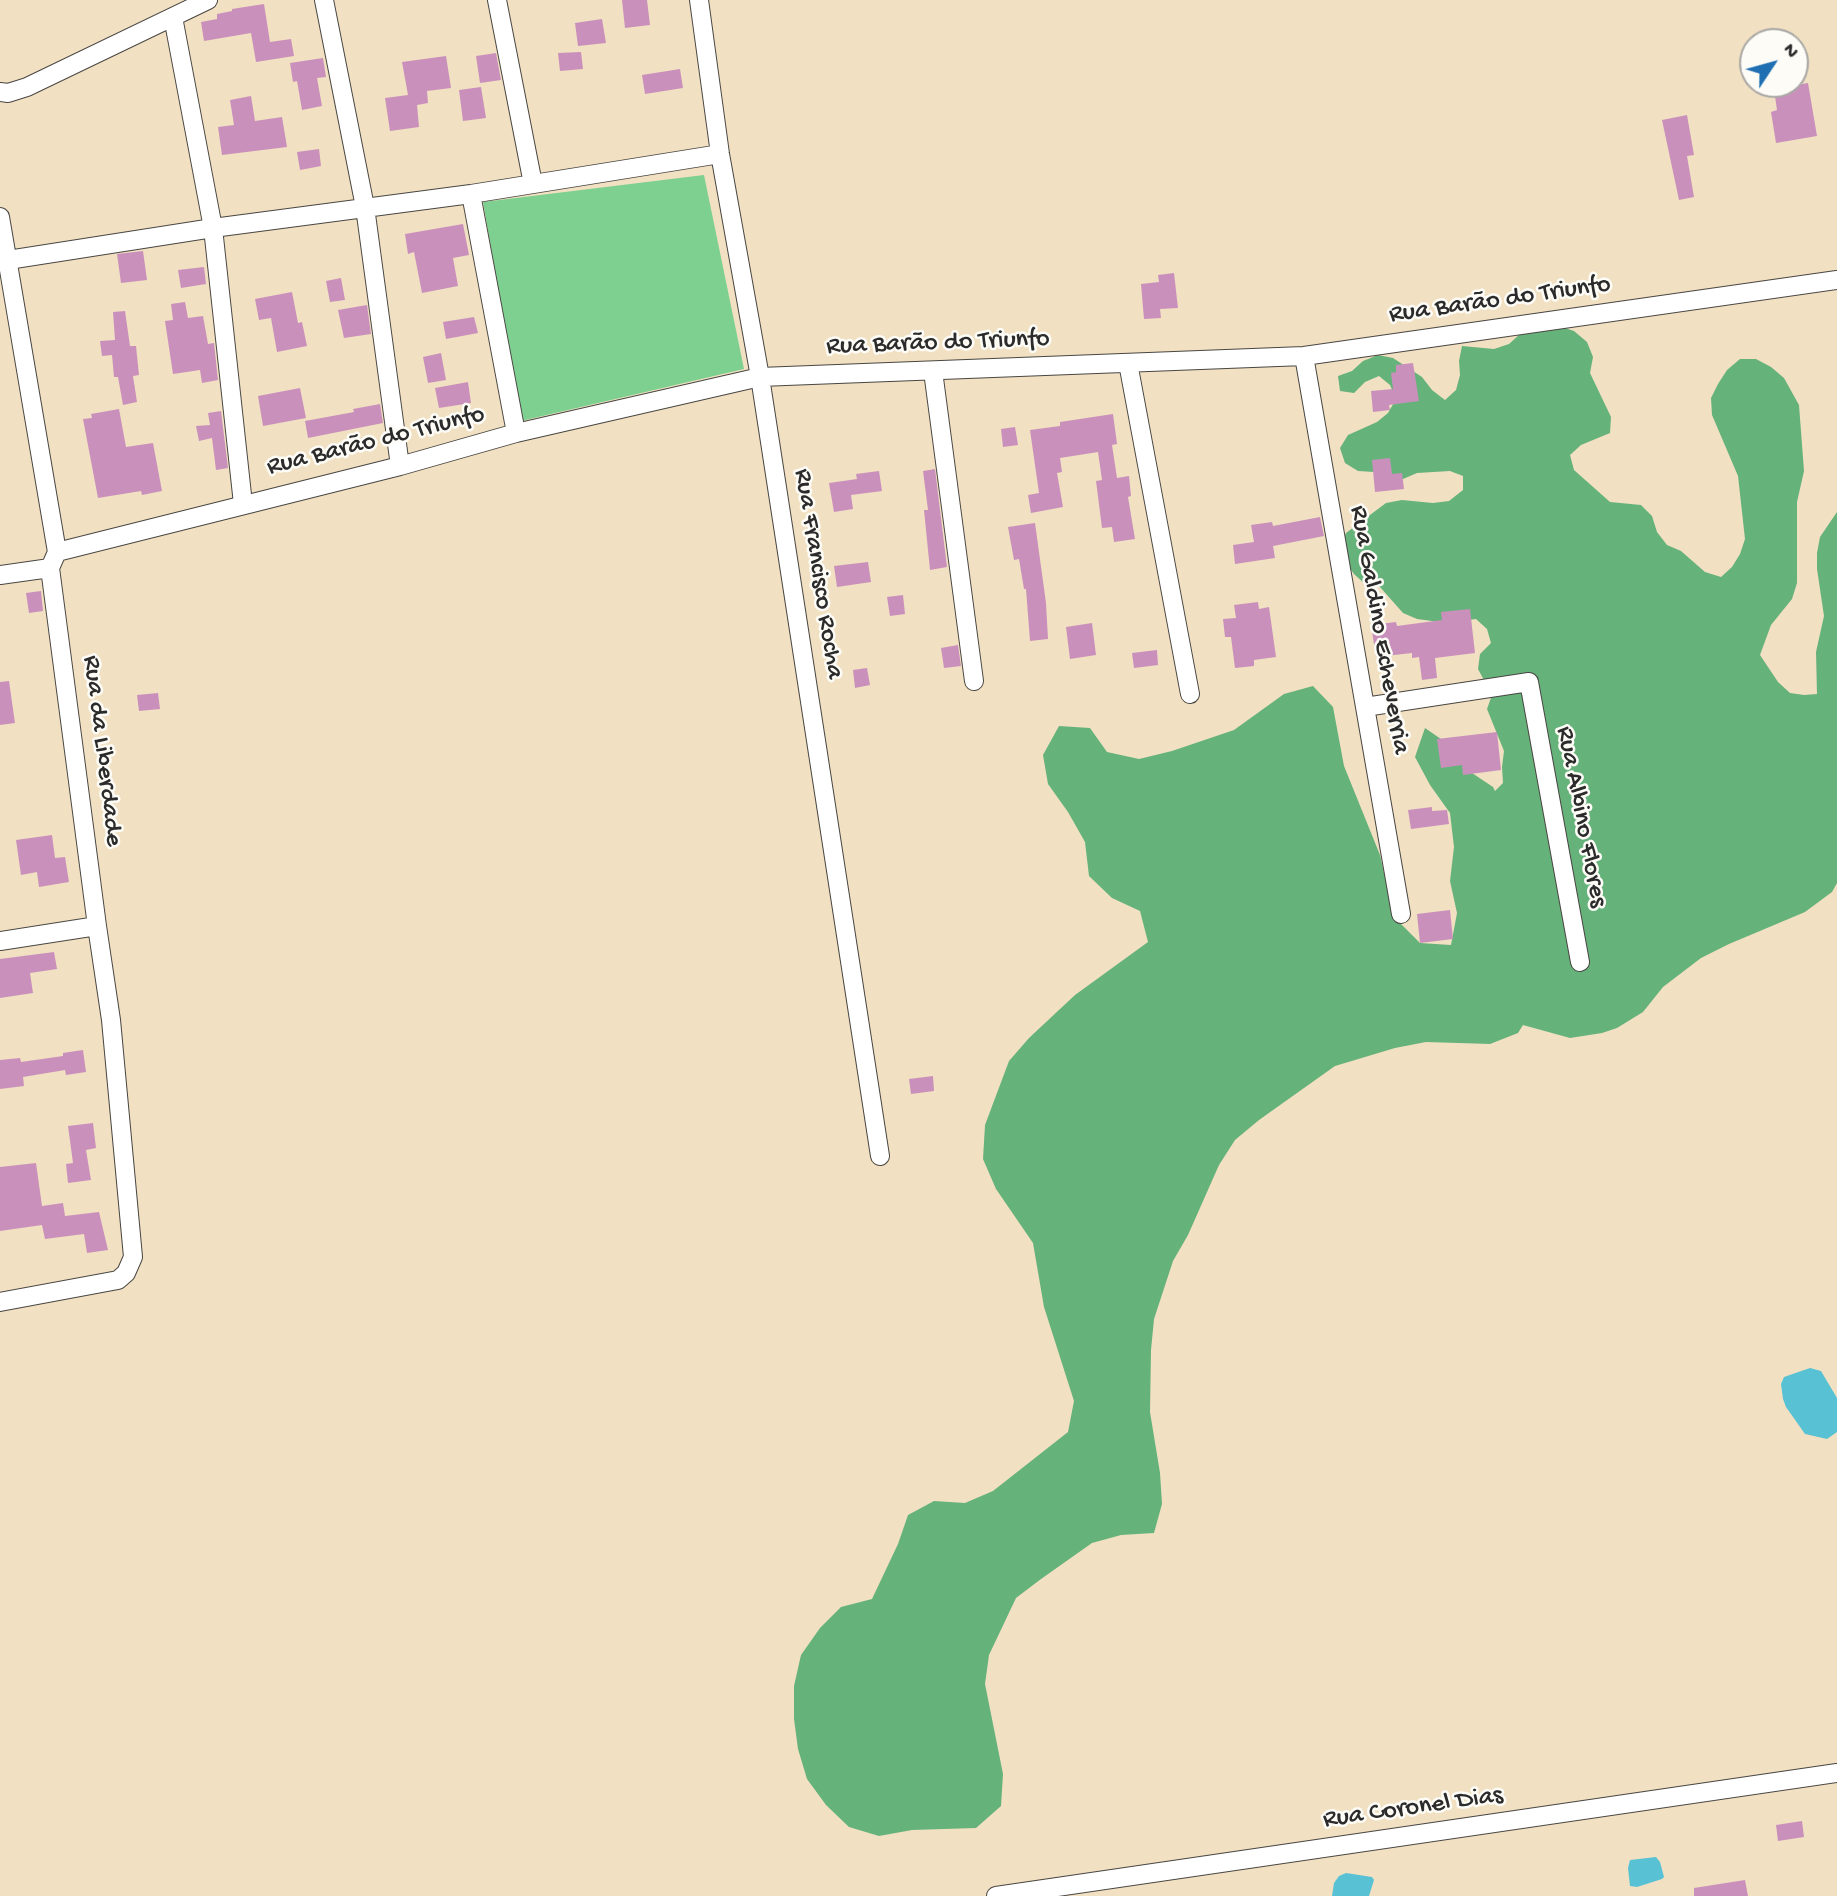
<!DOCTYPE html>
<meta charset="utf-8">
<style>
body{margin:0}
#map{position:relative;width:1837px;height:1896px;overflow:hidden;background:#f1e0c2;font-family:"Gochi Hand",sans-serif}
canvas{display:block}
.north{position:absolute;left:1739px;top:28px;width:70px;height:70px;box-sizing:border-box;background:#fdfcf7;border:2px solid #a9a8a5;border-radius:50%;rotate:54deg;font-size:19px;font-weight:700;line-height:28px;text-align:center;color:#2b2b2b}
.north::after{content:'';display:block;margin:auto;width:24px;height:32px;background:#1f6fb2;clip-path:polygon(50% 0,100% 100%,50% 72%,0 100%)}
</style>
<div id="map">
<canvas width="1837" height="1896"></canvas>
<div class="north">N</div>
</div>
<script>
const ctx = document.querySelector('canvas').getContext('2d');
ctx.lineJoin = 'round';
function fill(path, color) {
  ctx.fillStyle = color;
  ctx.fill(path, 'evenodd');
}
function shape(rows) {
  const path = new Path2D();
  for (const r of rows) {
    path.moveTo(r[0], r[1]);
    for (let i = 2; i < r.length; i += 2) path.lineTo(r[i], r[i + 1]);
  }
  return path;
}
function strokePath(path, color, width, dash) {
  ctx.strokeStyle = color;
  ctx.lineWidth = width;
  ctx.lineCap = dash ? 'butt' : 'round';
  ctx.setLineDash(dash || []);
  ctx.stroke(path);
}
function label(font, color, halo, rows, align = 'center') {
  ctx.font = font + ' "Gochi Hand",sans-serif';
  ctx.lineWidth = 5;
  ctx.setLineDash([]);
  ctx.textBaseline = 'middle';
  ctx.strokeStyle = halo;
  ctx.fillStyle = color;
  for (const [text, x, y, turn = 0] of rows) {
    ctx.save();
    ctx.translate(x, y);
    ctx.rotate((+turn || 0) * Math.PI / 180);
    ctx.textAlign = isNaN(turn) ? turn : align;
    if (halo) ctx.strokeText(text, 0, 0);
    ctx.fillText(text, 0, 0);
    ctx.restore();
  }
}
const green = shape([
 [704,175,744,369,521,421,483,202]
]);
const forest = shape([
 [1559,326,1574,331,1587,342,1593,357,1590,373,1611,417,1610,433,1581,445,1570,455,1574,470,1610,502,1641,505,1652,516,1657,532,1667,545,1681,551,1705,572,1721,577,1732,567,1740,554,1745,539,1738,476,1712,415,1711,398,1718,384,1727,370,1740,359,1756,359,1771,367,1784,378,1799,405,1804,471,1797,502,1797,583,1792,599,1771,625,1760,655,1778,682,1790,693,1804,695,1817,694,1816,652,1824,616,1817,569,1817,553,1820,537,1837,512,1837,883,1832,892,1805,912,1729,944,1701,958,1663,987,1643,1012,1617,1028,1602,1033,1570,1038,1523,1025,1518,1033,1490,1044,1426,1042,1395,1048,1335,1066,1259,1120,1235,1140,1219,1165,1188,1235,1173,1261,1154,1319,1151,1350,1150,1412,1160,1473,1162,1504,1154,1533,1121,1535,1092,1543,1041,1579,1016,1598,989,1655,985,1684,1003,1774,1001,1806,976,1828,912,1830,879,1836,849,1827,826,1805,807,1779,798,1749,794,1719,794,1686,801,1655,820,1628,841,1607,872,1599,898,1544,908,1515,934,1501,965,1503,993,1491,1068,1432,1074,1401,1044,1307,1033,1243,996,1189,983,1159,985,1125,1009,1061,1029,1038,1075,995,1148,942,1140,911,1112,898,1089,876,1085,842,1068,812,1048,784,1043,755,1059,726,1090,728,1107,752,1139,759,1172,751,1234,730,1284,694,1313,686,1333,707,1344,766,1380,855,1388,891,1398,921,1420,943,1451,945,1457,913,1450,881,1454,847,1450,813,1430,785,1415,757,1425,728,1451,746,1469,771,1493,787,1495,791,1503,783,1502,767,1504,751,1487,709,1492,695,1478,669,1480,654,1491,643,1487,629,1476,619,1447,623,1417,619,1403,613,1380,587,1366,585,1354,574,1345,561,1340,547,1346,533,1386,503,1402,500,1433,503,1449,501,1463,490,1463,476,1450,471,1417,473,1403,479,1387,480,1374,472,1358,471,1345,463,1340,448,1348,435,1377,422,1388,413,1396,399,1390,385,1379,376,1365,382,1354,393,1340,391,1338,376,1352,371,1363,361,1378,355,1393,358,1422,377,1432,390,1445,400,1456,390,1460,375,1459,361,1462,346,1494,349,1509,344,1520,334]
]);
const water = shape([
 [1810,1368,1821,1371,1837,1398,1837,1432,1827,1439,1805,1434,1786,1407,1783,1399,1781,1384,1784,1377],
 [1656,1857,1660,1862,1664,1877,1662,1879,1637,1887,1630,1886,1628,1868,1630,1860],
 [1346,1873,1372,1877,1374,1880,1369,1896,1332,1896,1334,1883,1339,1876]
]);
const building = shape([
 [622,0,647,0,650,25,625,28],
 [264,4,270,42,291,39,294,56,256,62,251,33,204,41,201,22,217,19,217,14,232,11,232,9],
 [602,19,606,43,578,46,575,23],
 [581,52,583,69,560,71,558,53],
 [496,53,501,80,480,83,476,56],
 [446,56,451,88,427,91,428,103,417,105,419,127,390,131,385,98,408,95,402,62],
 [323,58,326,77,317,78,322,106,302,110,297,81,293,82,290,63],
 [680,69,683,88,645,94,642,75],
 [1808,83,1817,136,1776,143,1771,112,1777,110,1774,89],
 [481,87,486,118,463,121,459,90],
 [251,96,255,121,282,117,287,147,222,155,218,127,234,125,230,100],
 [1687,115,1694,155,1687,156,1694,197,1679,200,1662,120],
 [319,149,321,166,300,170,297,152],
 [463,224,469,255,453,258,458,286,422,293,414,252,408,254,405,234],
 [143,251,147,280,121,283,117,254],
 [204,267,206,284,181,288,178,270],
 [1174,273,1178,308,1160,309,1161,318,1144,319,1141,284,1159,282,1158,275],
 [341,278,345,300,330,302,326,281],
 [292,292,298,323,302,322,307,346,277,352,271,318,259,320,255,299],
 [185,302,188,318,203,316,208,344,214,343,218,380,202,383,200,370,173,374,165,321,173,320,171,304],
 [367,305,371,334,344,338,338,310],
 [125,311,130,346,136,346,139,375,133,376,137,402,123,405,118,377,114,377,112,355,102,356,100,341,115,340,113,312],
 [474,317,478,333,446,339,443,322],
 [441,353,446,380,428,383,423,357],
 [1413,363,1419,401,1389,405,1390,410,1373,412,1371,391,1393,389,1391,373,1396,372,1396,365],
 [468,382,471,403,439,408,435,388],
 [300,388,306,418,263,426,258,396],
 [380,404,383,423,308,438,305,421,354,412,353,409],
 [119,409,126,447,153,443,162,491,142,495,141,491,98,498,83,419,92,418,91,414],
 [221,411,228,468,216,470,212,438,199,441,196,426,210,425,208,413],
 [1113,414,1117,444,1112,445,1117,478,1129,476,1131,496,1128,497,1135,539,1114,542,1112,527,1102,528,1096,481,1102,480,1098,452,1060,458,1062,472,1057,473,1063,507,1031,513,1028,495,1039,493,1030,430,1060,426,1060,422],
 [1015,427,1018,445,1003,447,1001,429],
 [1390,458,1392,474,1402,473,1404,489,1375,492,1372,460],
 [935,469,947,567,930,570,924,510,928,510,923,471],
 [879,471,882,491,851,495,853,509,834,512,829,483,857,479,856,474],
 [1320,517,1324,536,1273,546,1275,558,1235,564,1233,545,1254,542,1251,525,1272,522,1273,526],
 [1035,523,1046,603,1048,639,1030,641,1026,589,1024,589,1019,559,1014,560,1008,527],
 [868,562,871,582,837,587,834,566],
 [41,591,43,611,29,613,26,593],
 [903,595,905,614,890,616,887,597],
 [1258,602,1259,609,1269,607,1276,657,1254,660,1254,666,1235,668,1231,637,1225,637,1223,619,1236,618,1234,605],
 [1470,609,1475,653,1435,658,1437,678,1422,680,1419,657,1412,658,1412,653,1376,657,1371,625,1396,622,1397,626,1442,620,1441,612],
 [1092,623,1096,655,1070,659,1066,627],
 [958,645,961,666,944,668,941,648],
 [1157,650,1158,665,1134,668,1132,653],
 [867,668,870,685,855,688,853,670],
 [9,681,15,723,0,725,0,682],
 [158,693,160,709,139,711,137,695],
 [1497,732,1501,770,1463,775,1462,765,1441,768,1437,739],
 [1432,807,1432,811,1447,810,1449,824,1411,829,1408,810],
 [52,835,55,858,65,857,69,882,39,887,37,872,21,875,16,840],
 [1450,910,1453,939,1420,943,1417,914],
 [54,952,57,969,30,973,33,993,0,998,0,959],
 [83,1050,86,1072,66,1075,65,1070,23,1077,24,1086,0,1089,0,1060,20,1058,21,1062,63,1056,63,1053],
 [933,1076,934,1091,911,1094,909,1079],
 [93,1123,96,1148,86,1150,91,1180,68,1183,66,1164,73,1163,68,1126],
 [36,1163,42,1206,63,1203,65,1216,99,1212,108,1250,87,1253,84,1234,45,1239,42,1225,0,1231,0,1167],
 [1802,1821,1804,1837,1778,1841,1776,1825],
 [1745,1880,1748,1896,1694,1896,1694,1888]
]);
const minor = shape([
 [324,0,365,207,400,466],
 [497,0,533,184],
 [699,0,720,154,760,377,880,1156],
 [173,17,213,228,243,504],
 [0,92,8,93,27,87,208,0],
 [471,194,516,433],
 [0,217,57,552,50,568,97,926,111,1020,133,1257,126,1273,118,1280,0,1302],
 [8,260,213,228,471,194,720,154],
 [1304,356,1401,914],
 [1128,363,1190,694],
 [933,371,974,681],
 [57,552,400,466,516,433,760,377,1304,356,1837,280],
 [0,575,50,568],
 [1365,707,1529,682,1580,962],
 [0,941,97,926],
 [996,1896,1837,1773]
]);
const streetNames = [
 ["Rua Barão do Triunfo",1500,301,-8],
 ["Rua Barão do Triunfo",938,344,-2],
 ["Rua Barão do Triunfo",376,442,-14],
 ["Rua Francisco Rocha",817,574,81],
 ["Rua Galdino Echeverria",1378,630,80],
 ["Rua da Liberdade",101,751,83],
 ["Rua Albino Flores",1580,817,79],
 ["Rua Coronel Dias",1413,1809,-8]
];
fill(green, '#7ed091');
fill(forest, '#66b27b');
fill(water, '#58c2d4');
fill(building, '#ca90bc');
strokePath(minor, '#494642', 20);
strokePath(minor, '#fff', 18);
label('26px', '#2b2b2b', '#fdfcf7', streetNames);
</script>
